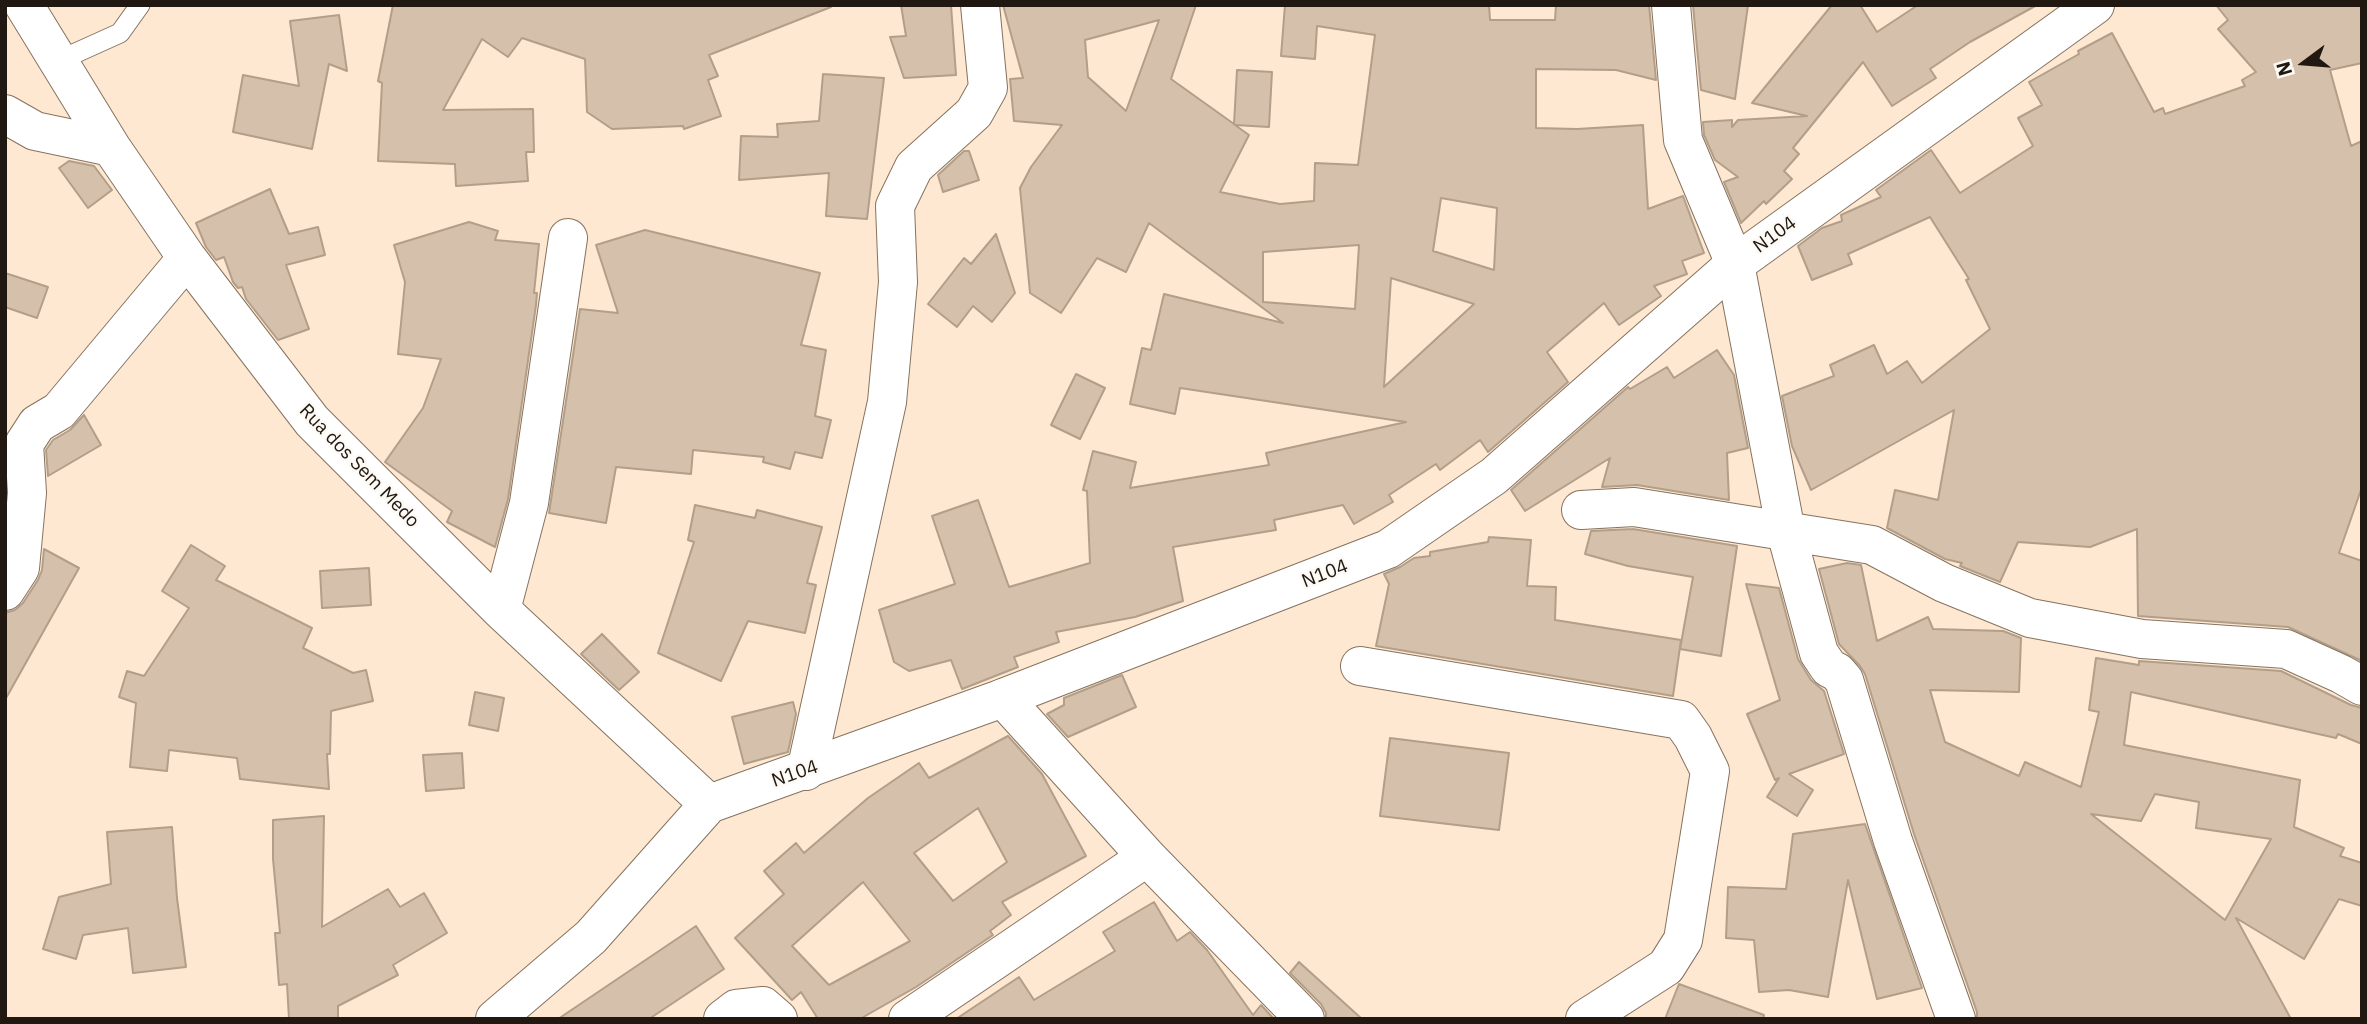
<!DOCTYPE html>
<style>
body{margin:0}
#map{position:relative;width:2367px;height:1024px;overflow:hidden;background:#fee8d2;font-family:"IBM Plex Sans",sans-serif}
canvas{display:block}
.frame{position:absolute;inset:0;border:7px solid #211911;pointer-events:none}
.north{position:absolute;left:2269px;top:28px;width:70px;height:70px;-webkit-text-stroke:5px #fdf9f4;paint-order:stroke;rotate:254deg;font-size:19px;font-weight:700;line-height:28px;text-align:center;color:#211911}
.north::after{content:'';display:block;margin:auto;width:24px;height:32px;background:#211911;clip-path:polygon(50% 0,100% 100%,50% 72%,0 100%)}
</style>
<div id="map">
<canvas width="2367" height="1024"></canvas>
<div class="frame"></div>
<div class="north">N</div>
</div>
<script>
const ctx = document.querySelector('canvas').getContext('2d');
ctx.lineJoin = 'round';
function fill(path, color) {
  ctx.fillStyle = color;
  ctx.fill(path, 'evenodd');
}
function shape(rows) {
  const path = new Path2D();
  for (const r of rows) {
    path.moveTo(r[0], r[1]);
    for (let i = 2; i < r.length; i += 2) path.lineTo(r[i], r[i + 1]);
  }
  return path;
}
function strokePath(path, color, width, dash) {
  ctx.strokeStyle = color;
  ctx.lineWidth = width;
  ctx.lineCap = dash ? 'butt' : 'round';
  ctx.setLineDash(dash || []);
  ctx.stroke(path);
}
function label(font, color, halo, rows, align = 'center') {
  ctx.font = font + ' "IBM Plex Sans",sans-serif';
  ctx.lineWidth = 5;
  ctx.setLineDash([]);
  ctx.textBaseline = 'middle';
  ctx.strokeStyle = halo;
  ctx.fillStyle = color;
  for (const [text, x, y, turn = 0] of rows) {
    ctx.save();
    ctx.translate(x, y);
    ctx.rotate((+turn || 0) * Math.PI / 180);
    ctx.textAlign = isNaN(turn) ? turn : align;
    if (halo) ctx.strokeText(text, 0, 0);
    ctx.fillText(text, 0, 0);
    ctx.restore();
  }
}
const building = shape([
 [393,5,831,5,831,7,709,55,718,76,708,80,721,116,684,129,683,126,612,129,587,112,585,59,522,38,508,57,482,39,443,110,533,109,534,152,526,152,528,181,456,186,455,164,378,161,382,83,378,81,393,5],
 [901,5,951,5,956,75,904,78,890,37,906,36,901,5],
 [1003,5,1196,5,1171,79,1234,124,1237,70,1272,72,1269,127,1235,125,1249,135,1220,192,1280,204,1314,201,1315,163,1358,165,1375,35,1317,26,1315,59,1281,56,1285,5,1489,5,1490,20,1555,20,1556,5,1649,5,1656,80,1616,70,1536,69,1536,128,1577,129,1643,125,1648,209,1683,196,1704,253,1682,261,1687,274,1654,286,1661,296,1619,325,1604,303,1547,352,1568,382,1488,452,1480,440,1440,470,1436,464,1389,495,1393,502,1354,524,1343,505,1274,520,1276,530,1173,547,1183,601,1135,617,1056,632,1059,642,1014,657,1018,667,962,689,951,660,909,671,894,662,879,610,955,584,932,516,978,500,1009,587,1090,563,1087,491,1083,490,1093,451,1136,462,1130,488,1269,465,1266,453,1406,422,1180,388,1175,414,1130,404,1142,348,1151,350,1164,294,1283,323,1149,223,1126,272,1097,258,1061,313,1030,293,1020,188,1031,167,1062,125,1014,121,1010,79,1023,78,1003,5],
 [1159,20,1126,111,1088,77,1085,40,1159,20],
 [1441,198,1497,208,1494,270,1433,251,1441,198],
 [1359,245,1355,309,1263,302,1263,252,1359,245],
 [1391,278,1474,304,1384,387,1391,278],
 [1693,5,1748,5,1735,99,1701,90,1693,5],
 [1832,5,1860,5,1877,32,1918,5,2037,5,1970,42,1930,69,1936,78,1892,106,1863,62,1793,148,1799,154,1784,171,1792,179,1766,204,1764,201,1741,223,1724,182,1738,177,1715,160,1704,135,1703,122,1732,120,1732,127,1738,120,1807,116,1752,103,1832,5],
 [2216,5,2362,5,2362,63,2330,70,2351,146,2362,141,2362,487,2339,553,2362,561,2362,661,2288,627,2138,616,2137,529,2090,547,2018,542,2000,582,1960,566,1962,563,1945,559,1887,528,1895,490,1938,500,1954,410,1811,490,1792,446,1782,396,1834,376,1830,365,1874,345,1887,374,1907,361,1922,383,1990,329,1966,280,1969,279,1930,217,1848,254,1852,264,1812,280,1798,246,1822,228,1842,221,1841,215,1881,197,1876,190,1931,150,1960,193,2033,146,2018,118,2042,105,2029,82,2079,54,2078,51,2112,33,2154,112,2163,108,2165,114,2245,86,2242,80,2256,72,2218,29,2228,20,2216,5],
 [339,15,347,71,329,64,312,149,233,132,243,75,299,86,290,21,339,15],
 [823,74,884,78,867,219,826,216,829,173,739,180,741,136,778,137,777,124,819,121,823,74],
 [964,151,969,151,979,180,943,192,938,175,964,151],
 [69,161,94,166,112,190,88,208,59,168,69,161],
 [270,189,289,234,318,227,325,255,286,265,309,329,278,340,246,299,242,287,238,288,233,282,224,257,216,260,206,247,196,223,270,189],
 [469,222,498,231,495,240,539,244,534,293,537,293,536,305,508,499,495,547,447,522,452,511,385,462,423,408,441,359,398,354,405,282,394,245,469,222],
 [645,230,820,273,801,345,826,350,815,416,831,420,822,458,795,452,790,469,763,462,764,457,693,450,691,474,616,467,606,523,549,513,580,309,618,313,596,245,645,230],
 [996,234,1015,293,992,322,973,306,957,327,928,304,964,258,971,264,996,234],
 [5,273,48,287,37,318,5,307,5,273],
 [1717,350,1734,375,1748,448,1727,453,1729,500,1637,485,1602,487,1610,458,1525,511,1511,490,1628,387,1630,389,1667,367,1674,378,1717,350],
 [1076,374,1105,388,1080,439,1051,425,1076,374],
 [84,415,101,445,48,476,46,450,53,440,70,430,84,415],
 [695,505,755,518,757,510,822,527,807,583,816,585,805,633,748,621,721,681,658,653,694,542,688,540,695,505],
 [1633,529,1737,546,1721,656,1680,649,1693,577,1628,566,1585,554,1591,531,1633,529],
 [1489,537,1531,540,1527,586,1556,587,1555,620,1681,640,1673,696,1376,646,1389,584,1384,574,1400,567,1414,558,1430,556,1430,552,1488,542,1489,537],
 [191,545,225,566,216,580,312,628,303,648,353,673,366,670,373,701,331,711,330,754,327,754,329,789,240,779,237,758,169,750,167,771,130,767,136,703,119,697,127,671,144,676,189,608,162,591,191,545],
 [44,549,79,568,5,700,5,613,15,610,23,603,38,580,42,570,44,549],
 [1847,563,1861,565,1877,641,1928,617,1933,629,2003,631,2021,638,2019,692,1930,690,1945,742,2019,776,2025,762,2081,787,2099,712,2089,710,2096,658,2139,665,2139,661,2281,671,2351,705,2362,708,2362,744,2338,734,2336,738,2131,692,2124,745,2300,780,2294,827,2344,848,2340,856,2362,863,2362,906,2339,899,2304,959,2236,918,2291,1019,1977,1019,1977,1012,1914,834,1865,674,1860,666,1839,644,1819,569,1847,563],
 [2155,794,2199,802,2196,828,2271,839,2225,920,2091,814,2141,821,2155,794],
 [369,568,371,605,322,608,320,571,369,568],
 [1746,584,1779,588,1798,659,1811,680,1824,691,1844,754,1789,774,1813,790,1797,816,1767,797,1779,778,1775,780,1747,714,1780,700,1746,584],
 [602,634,639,672,619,690,581,654,602,634],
 [1122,675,1136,707,1068,737,1047,714,1064,705,1064,698,1122,675],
 [475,692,504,698,498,731,469,725,475,692],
 [793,702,796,714,788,752,744,764,732,717,793,702],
 [1008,736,1042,774,1086,856,1002,902,1011,915,990,931,993,935,916,987,860,1019,818,1019,801,992,792,1000,735,938,784,894,764,871,796,843,804,853,868,798,919,763,929,778,1008,736],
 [978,808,1007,862,953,901,914,853,978,808],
 [863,882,910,941,829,985,792,946,863,882],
 [1390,738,1509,753,1499,830,1380,816,1390,738],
 [462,753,464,788,426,791,423,755,462,753],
 [324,816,322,927,388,889,400,907,424,893,447,933,393,965,398,975,338,1006,338,1019,289,1019,287,984,279,985,275,933,280,933,273,859,273,820,324,816],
 [1865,824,1922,988,1877,999,1848,880,1828,997,1789,990,1759,992,1754,940,1726,938,1728,887,1786,889,1793,834,1865,824],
 [172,827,177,898,186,967,133,973,128,928,83,935,76,959,43,949,59,897,111,884,107,832,172,827],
 [1154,902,1177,941,1190,932,1207,950,1253,1015,1261,1005,1274,1019,956,1019,1019,977,1034,1000,1115,951,1103,932,1154,902],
 [696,926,724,969,649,1019,558,1019,696,926],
 [1299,962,1362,1019,1326,1019,1326,1013,1321,1004,1290,973,1299,962],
 [1679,984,1764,1015,1763,1019,1665,1019,1679,984]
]);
const lane = shape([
 [58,61,120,33,140,5]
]);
const street = shape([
 [24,5,111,147,187,258,312,421,501,610,709,804],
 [1671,5,1683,140,1735,264,1786,532,1819,653,1829,668,1837,672,1844,680,1893,841,1956,1019],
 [5,114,35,131,111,147],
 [1581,510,1634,507,1872,545,1944,583,2030,618,2142,639,2286,649,2341,674,2362,686],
 [5,591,20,568,27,493,24,444,37,424,59,411,187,258],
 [501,610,529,503,568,238],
 [1360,666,1681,720,1693,737,1710,771,1683,940,1666,967,1585,1019],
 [1003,698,1147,857,1305,1019],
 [806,771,887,402,898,282,895,206,914,167,974,113,988,88,980,5],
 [723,1019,736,1009,763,1006,778,1019],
 [908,1019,1147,857]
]);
const secondary = shape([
 [495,1019,591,937,709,804,1003,698,1388,549,1494,476,1735,264,2095,5]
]);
const streetNames = [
 ["N104",1775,235,-36],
 ["Rua dos Sem Medo",359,466,46],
 ["N104",1325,574,-21],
 ["N104",795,774,-19]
];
fill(building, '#d5c1ab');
strokePath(building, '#b29e89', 2);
strokePath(lane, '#86735f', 21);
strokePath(street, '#86735f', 40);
strokePath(secondary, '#86735f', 40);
strokePath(lane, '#fff', 19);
strokePath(street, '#fff', 38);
strokePath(secondary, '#fff', 38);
label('19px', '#211911', '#fdf9f4', streetNames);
</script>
